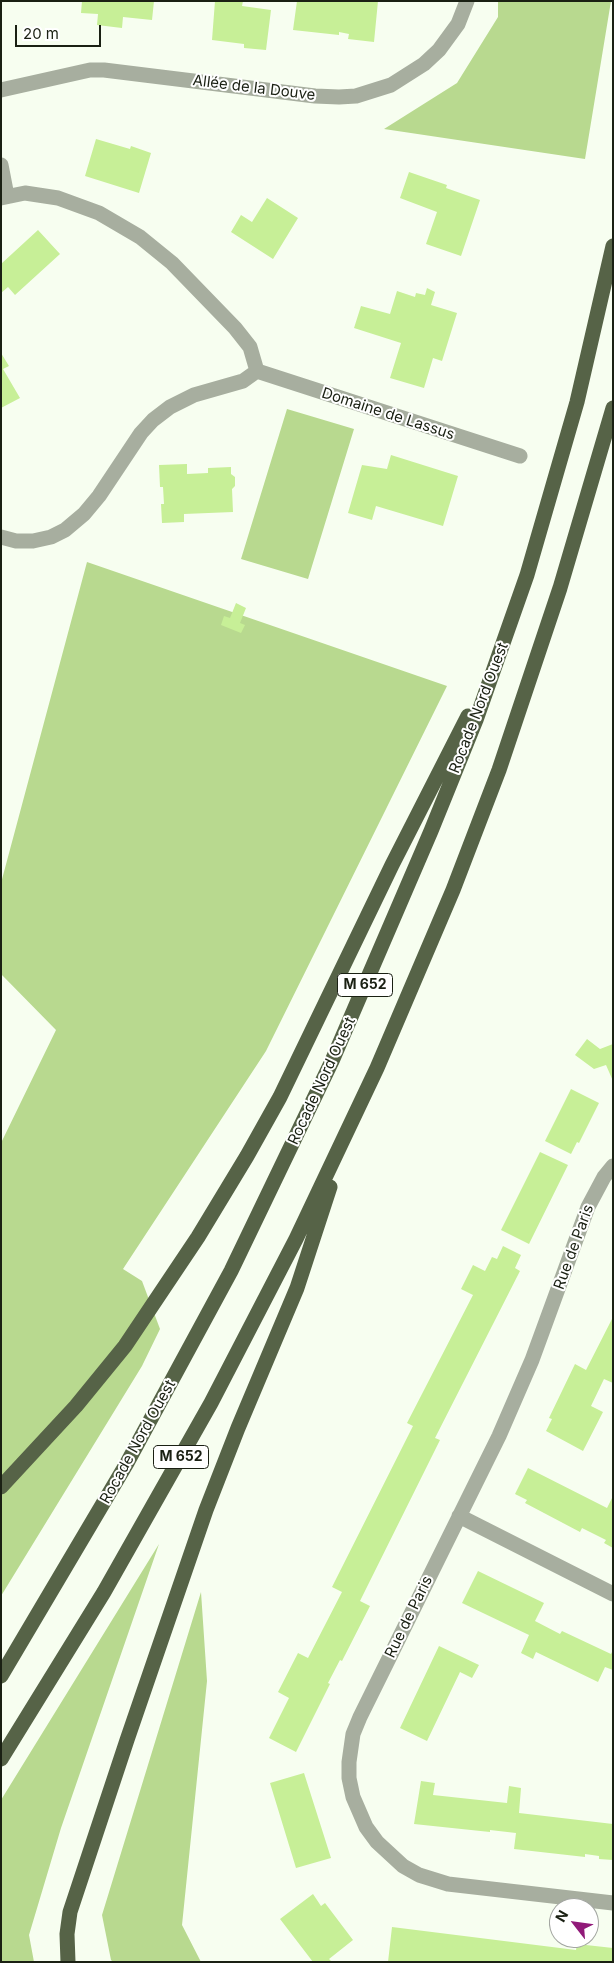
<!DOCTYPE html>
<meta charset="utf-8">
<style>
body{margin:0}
#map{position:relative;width:614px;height:1963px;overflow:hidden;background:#f7fef0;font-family:Inter,sans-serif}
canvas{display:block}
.frame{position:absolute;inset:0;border:2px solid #1a2013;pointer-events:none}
.north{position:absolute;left:549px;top:1898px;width:50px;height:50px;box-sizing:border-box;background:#fff;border:1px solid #a3a6a1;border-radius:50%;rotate:300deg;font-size:14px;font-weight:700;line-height:20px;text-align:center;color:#1a2013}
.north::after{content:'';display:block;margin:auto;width:18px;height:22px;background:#911a79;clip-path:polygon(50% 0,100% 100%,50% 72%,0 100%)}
.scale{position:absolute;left:15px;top:25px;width:86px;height:22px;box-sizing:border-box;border:2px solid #1a2013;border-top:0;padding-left:6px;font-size:15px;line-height:18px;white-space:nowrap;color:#1a2013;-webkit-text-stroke:4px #fff;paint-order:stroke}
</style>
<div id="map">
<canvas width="614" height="1963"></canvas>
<div class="frame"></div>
<div class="north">N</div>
<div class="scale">20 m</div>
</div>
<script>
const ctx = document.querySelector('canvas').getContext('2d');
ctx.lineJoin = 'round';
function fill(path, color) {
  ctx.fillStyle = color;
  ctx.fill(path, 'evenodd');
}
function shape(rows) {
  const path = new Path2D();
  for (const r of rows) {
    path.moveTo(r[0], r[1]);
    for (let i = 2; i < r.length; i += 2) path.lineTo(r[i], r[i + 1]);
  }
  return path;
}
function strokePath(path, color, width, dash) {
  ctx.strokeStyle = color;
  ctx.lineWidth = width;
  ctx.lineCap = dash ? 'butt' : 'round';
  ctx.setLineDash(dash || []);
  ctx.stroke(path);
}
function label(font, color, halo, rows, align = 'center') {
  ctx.font = font + ' Inter,sans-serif';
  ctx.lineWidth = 4;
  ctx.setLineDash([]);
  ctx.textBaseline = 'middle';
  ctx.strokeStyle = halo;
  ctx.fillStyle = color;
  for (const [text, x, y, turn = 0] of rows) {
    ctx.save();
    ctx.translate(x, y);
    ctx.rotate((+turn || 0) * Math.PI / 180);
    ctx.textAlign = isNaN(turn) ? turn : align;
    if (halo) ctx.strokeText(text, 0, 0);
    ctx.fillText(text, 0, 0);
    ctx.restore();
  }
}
const green = shape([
 [498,1,611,1,585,159,384,129,457,83,498,17],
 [287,409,354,429,308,579,241,559],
 [87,562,447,686,266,1051,123,1269,142,1281,160,1329,142,1366,1,1596,1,1143,56,1030,1,974,1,883],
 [159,1544,61,1828,29,1935,34,1962,1,1962,1,1800],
 [201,1592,207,1681,182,1925,201,1962,113,1962,111,1960,102,1915]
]);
const building = shape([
 [82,1,154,1,152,20,123,17,122,28,97,25,98,14,81,13],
 [215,1,243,1,242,6,271,10,266,50,244,48,244,44,212,40],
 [297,1,378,1,374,42,348,39,349,34,339,32,339,35,293,30],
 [96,139,130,149,131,146,151,153,139,193,85,176],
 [409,172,447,185,446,188,480,200,461,256,426,244,437,212,400,198],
 [267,198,298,218,273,259,231,232,241,215,252,222],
 [38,230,60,254,15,295,8,287,1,293,1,264],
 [427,288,435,292,431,305,457,313,442,361,433,358,424,388,390,378,401,343,354,328,361,306,390,314,397,291,415,297,416,293,425,295],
 [1,353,9,366,3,369,20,398,1,408],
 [391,455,458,476,443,526,376,506,372,520,348,513,362,465,387,469],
 [187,464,187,474,208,473,208,468,231,467,231,474,235,477,235,486,232,489,233,512,184,514,184,522,162,523,161,504,164,504,163,487,160,487,159,465],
 [236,603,246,608,240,623,245,625,241,633,221,625,224,616,230,618],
 [587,1039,600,1049,613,1044,613,1081,606,1065,594,1069,575,1055],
 [571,1089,599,1103,579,1143,577,1142,571,1154,545,1141],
 [540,1152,568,1165,529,1244,501,1230],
 [503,1246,521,1255,515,1268,520,1271,435,1438,440,1440,360,1601,370,1606,342,1661,340,1660,328,1683,330,1684,296,1752,269,1738,289,1698,278,1692,298,1653,308,1658,342,1592,332,1587,413,1426,407,1423,473,1295,461,1289,473,1265,485,1271,492,1257,497,1259],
 [613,1317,613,1383,604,1379,591,1406,603,1412,583,1451,546,1431,552,1419,549,1418,575,1364,586,1370],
 [528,1468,607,1508,613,1496,613,1548,604,1543,606,1540,582,1528,580,1532,525,1503,527,1500,515,1494],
 [478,1571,544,1603,535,1621,560,1634,562,1631,611,1654,613,1650,613,1670,605,1667,598,1682,536,1652,533,1659,521,1653,529,1635,462,1603],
 [439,1646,479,1665,472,1678,460,1672,427,1741,400,1728],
 [304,1773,331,1858,296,1868,270,1783],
 [421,1781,435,1783,433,1795,507,1803,509,1786,521,1788,519,1813,613,1824,613,1860,599,1859,599,1856,585,1854,585,1857,514,1849,516,1833,490,1830,490,1832,414,1824],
 [313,1894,321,1906,325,1903,353,1940,329,1959,332,1962,313,1962,280,1919],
 [392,1927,576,1950,577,1944,613,1948,613,1962,388,1962]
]);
const minor = shape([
 [1,90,90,70,104,70,315,96,339,97,356,96,391,85,424,64,439,50,458,24,467,1],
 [1,165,7,196],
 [1,198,25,193,58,198,99,213,140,237,172,263,235,328,250,347,257,371],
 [257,371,520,456],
 [1,537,16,541,33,541,51,537,65,530,84,514,99,496,141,433,153,420,170,407,194,395,243,381,257,371],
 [613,1166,604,1177,588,1207,532,1360,499,1436,360,1717,353,1734,349,1762,349,1778,353,1797,366,1827,377,1842,403,1866,419,1875,448,1884,613,1903],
 [459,1516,613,1594]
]);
const trunk = shape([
 [1,1487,76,1406,125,1346,198,1237,247,1156,280,1097,392,865,468,716],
 [1,1676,127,1463,231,1271,332,1061,431,831,476,720,527,575,577,402,613,246],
 [1,1759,104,1592,211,1403,296,1239,377,1068,453,890,499,770,560,588,613,408],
 [68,1962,67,1934,70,1912,127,1740,206,1510,238,1428,297,1288,330,1187]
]);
const shields = [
 [365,985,55],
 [181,1457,55]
];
const shieldNames = [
 ["M 652",365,985],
 ["M 652",181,1457]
];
const streetNames = [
 ["Allée de la Douve",254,88,7],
 ["Domaine de Lassus",388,414,18],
 ["Rocade Nord Ouest",479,708,-69],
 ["Rocade Nord Ouest",322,1081,-65],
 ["Rue de Paris",574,1247,-70],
 ["Rocade Nord Ouest",138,1442,-61],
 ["Rue de Paris",409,1617,-64]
];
fill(green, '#b8d98f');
fill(building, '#c7ef97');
strokePath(minor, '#a7ae9f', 15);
strokePath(trunk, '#566347', 15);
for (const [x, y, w] of shields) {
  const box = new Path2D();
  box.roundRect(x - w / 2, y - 11.5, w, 23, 4);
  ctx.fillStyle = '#fff';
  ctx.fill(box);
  strokePath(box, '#1a2013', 1);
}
label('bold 14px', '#1a2013', null, shieldNames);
label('15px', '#1a2013', '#fff', streetNames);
</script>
